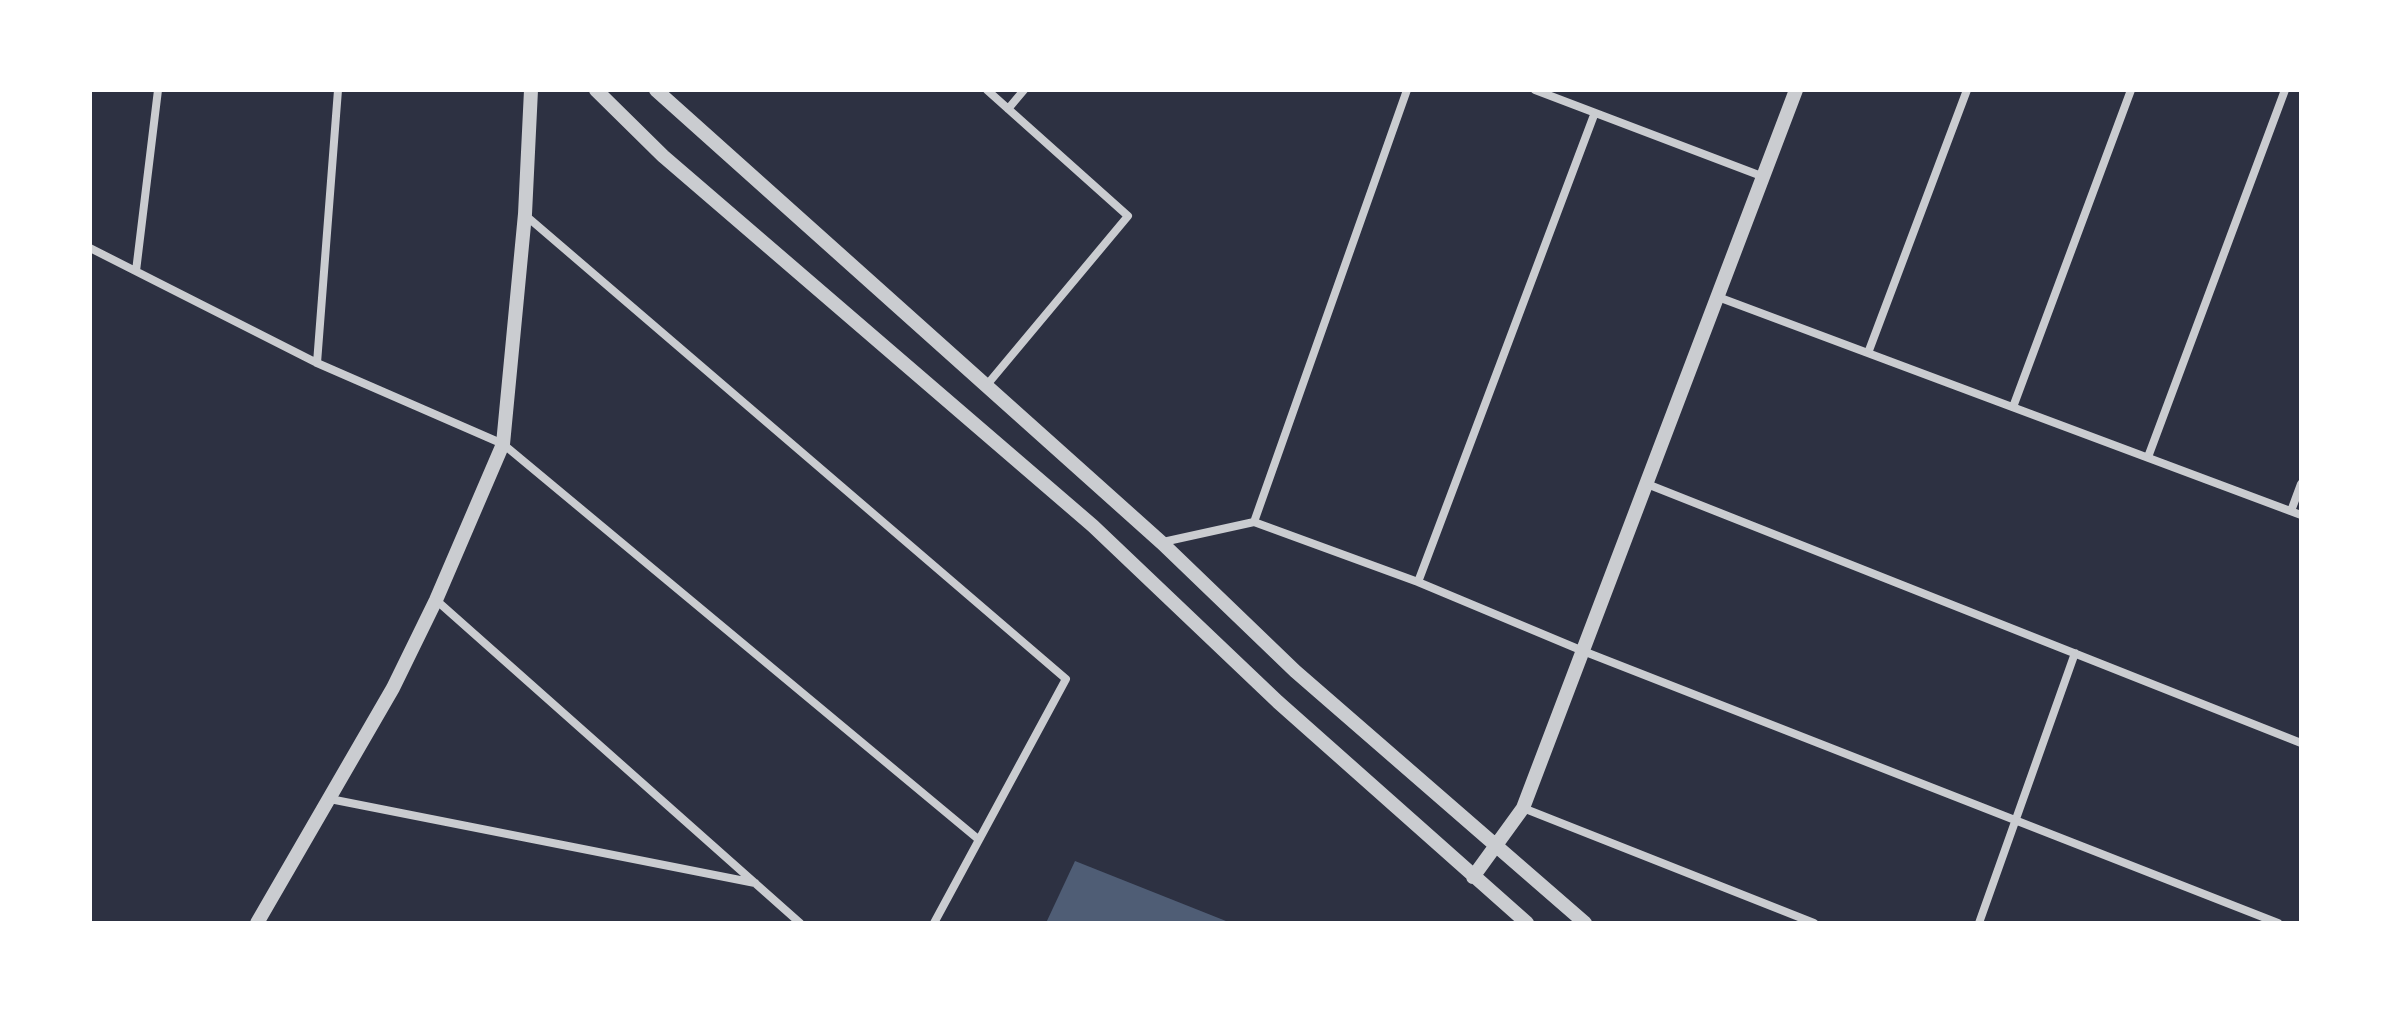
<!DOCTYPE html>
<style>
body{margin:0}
#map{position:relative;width:2391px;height:1013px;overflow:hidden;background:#2d3142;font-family:"DM Sans",sans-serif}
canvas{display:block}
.frame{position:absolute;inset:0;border:92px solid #fff;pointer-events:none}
</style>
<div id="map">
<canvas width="2391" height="1013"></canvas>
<div class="frame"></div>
</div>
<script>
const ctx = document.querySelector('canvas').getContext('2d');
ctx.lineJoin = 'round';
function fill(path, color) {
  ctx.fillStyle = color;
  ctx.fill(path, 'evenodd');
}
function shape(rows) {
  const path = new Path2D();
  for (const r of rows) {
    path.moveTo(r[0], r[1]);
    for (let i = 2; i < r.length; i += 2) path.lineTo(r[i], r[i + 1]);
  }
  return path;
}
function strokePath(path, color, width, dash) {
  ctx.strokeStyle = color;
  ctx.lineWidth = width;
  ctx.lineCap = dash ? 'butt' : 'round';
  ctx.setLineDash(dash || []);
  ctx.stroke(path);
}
const water = shape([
 [1075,861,1231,923,1046,923]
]);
const minor = shape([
 [1535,90,1764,177],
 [1008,109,1024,90],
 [525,215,1066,679,934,923],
 [90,248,317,363,503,444,978,839],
 [136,271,158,90],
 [1718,297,2301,515],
 [1868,353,1967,90],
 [317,363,338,90],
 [986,386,1128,216,987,90],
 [2013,407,2131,90],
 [2148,457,2285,90],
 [1647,484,2301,743],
 [2291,511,2301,484],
 [1254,522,1407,90],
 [1163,542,1254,522,1418,582,1583,651,2278,923],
 [1418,582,1594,115],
 [436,600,800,923],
 [330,799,755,883],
 [1523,808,1814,923],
 [1979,923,2075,653]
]);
const tertiary = shape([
 [596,90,663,156,1093,526,1278,702,1527,923],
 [656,90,1162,543,1295,671,1585,923],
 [1473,877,1523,808,1796,90],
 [257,923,393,688,436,600,503,444,525,214,531,90]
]);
fill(water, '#4f5d75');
strokePath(minor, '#caccd0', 8);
strokePath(tertiary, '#caccd0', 14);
</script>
